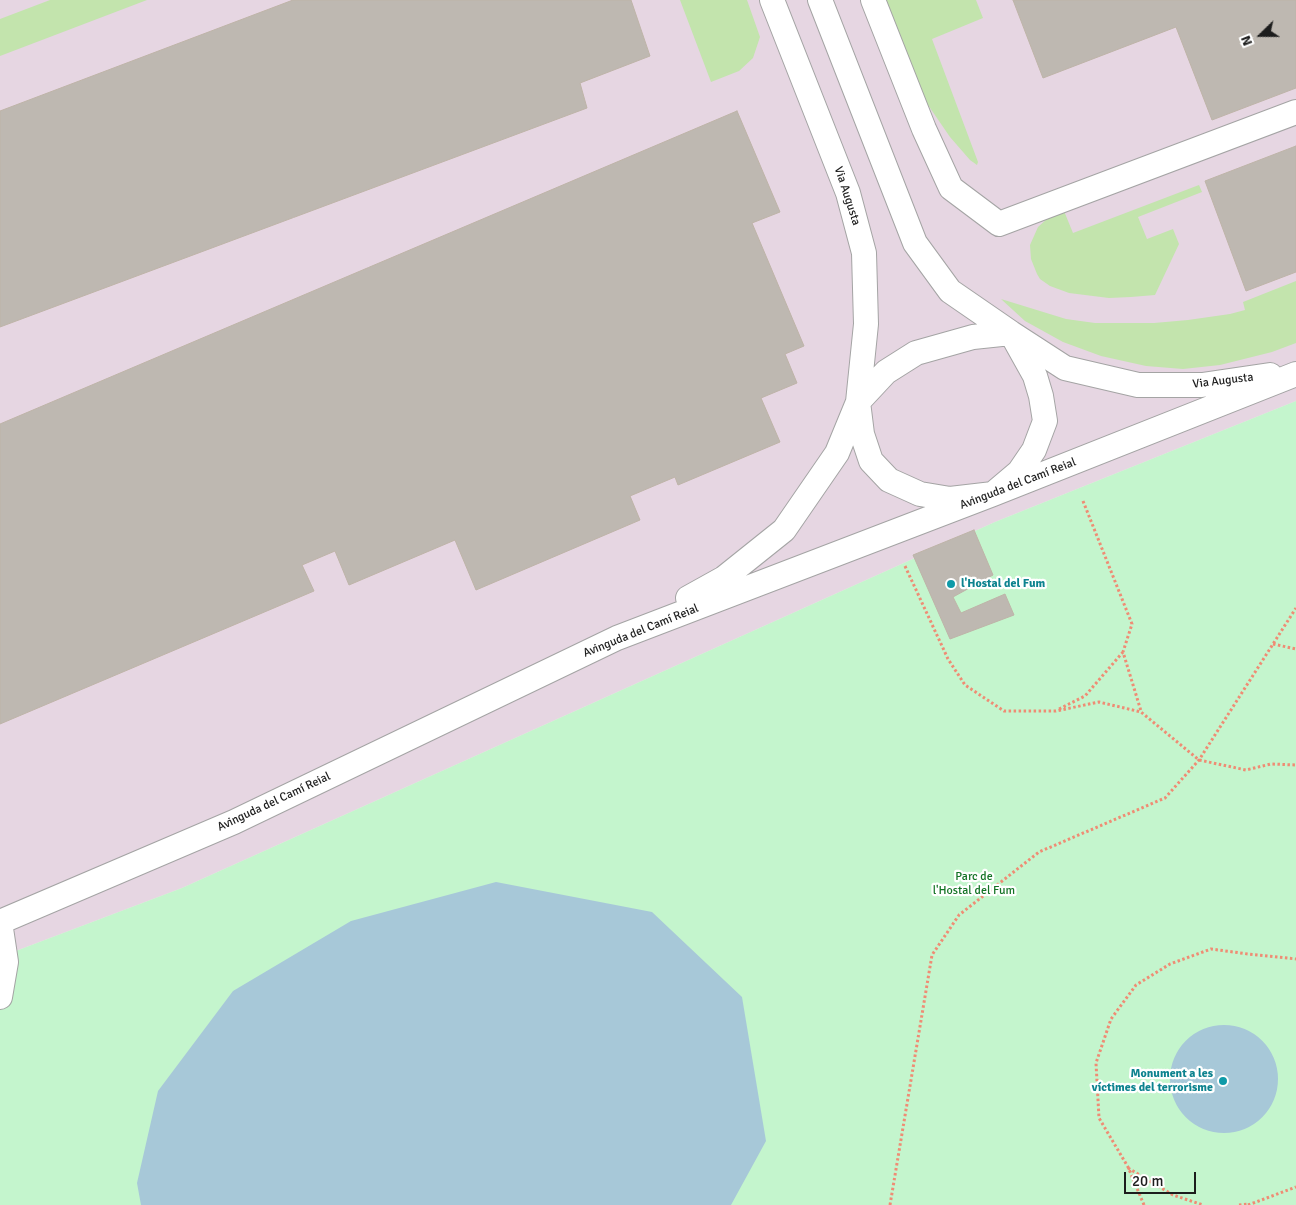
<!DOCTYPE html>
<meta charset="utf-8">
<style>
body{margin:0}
#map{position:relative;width:1296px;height:1205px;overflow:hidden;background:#eeebe4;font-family:Signika,sans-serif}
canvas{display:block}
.north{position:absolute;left:1236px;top:10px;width:50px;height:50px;-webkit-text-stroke:4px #fff;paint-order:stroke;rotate:248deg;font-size:14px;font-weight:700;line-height:20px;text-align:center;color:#1d1d1d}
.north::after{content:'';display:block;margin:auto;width:18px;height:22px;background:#1d1d1d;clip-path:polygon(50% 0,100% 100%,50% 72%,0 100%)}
.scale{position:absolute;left:1124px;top:1172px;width:72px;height:22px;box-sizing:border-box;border:2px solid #1d1d1d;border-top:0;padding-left:6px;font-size:15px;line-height:18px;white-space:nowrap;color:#1d1d1d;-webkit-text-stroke:4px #fff;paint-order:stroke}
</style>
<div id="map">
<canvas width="1296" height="1205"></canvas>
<div class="north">N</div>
<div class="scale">20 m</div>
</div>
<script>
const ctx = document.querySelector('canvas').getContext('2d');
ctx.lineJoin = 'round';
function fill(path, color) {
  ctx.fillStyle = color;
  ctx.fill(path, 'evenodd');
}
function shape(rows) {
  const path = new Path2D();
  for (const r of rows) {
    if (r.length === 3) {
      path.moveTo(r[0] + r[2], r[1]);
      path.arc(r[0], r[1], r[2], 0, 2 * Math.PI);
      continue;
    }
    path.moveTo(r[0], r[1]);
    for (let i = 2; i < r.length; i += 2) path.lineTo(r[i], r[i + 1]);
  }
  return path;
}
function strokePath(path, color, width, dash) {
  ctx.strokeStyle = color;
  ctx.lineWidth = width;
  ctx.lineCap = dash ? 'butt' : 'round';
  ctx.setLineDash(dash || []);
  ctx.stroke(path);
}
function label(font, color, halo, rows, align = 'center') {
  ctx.font = font + ' Signika,sans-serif';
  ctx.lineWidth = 4.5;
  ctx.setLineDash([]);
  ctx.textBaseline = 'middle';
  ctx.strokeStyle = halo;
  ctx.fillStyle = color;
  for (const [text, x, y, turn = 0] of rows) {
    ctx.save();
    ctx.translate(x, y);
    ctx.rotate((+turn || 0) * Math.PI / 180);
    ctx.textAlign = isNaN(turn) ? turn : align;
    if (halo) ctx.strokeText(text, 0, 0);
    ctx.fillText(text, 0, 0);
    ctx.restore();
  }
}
const industrial = shape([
 [0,0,1296,0,1296,401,995,522,182,888,0,957]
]);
const grass = shape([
 [50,0,147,0,0,56,0,19],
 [680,0,747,0,760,37,753,58,739,71,711,82],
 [884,0,976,0,983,18,932,39,978,162,977,165,970,160,950,137,928,105,915,81],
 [1199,185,1202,192,1138,217,1147,239,1173,229,1179,244,1155,295,1131,297,1109,298,1069,293,1050,286,1040,279,1037,274,1031,259,1030,245,1038,227,1048,218,1064,211,1073,233],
 [1296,281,1296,343,1272,352,1220,365,1183,369,1146,366,1101,356,1063,342,1025,321,1001,299,1066,319,1095,323,1154,323,1188,320,1230,314,1245,310,1243,302]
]);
const park = shape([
 [1296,401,1296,1205,0,1205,0,957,182,888,995,522]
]);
const water = shape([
 [496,882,652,912,742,997,766,1141,731,1205,141,1205,137,1183,158,1091,233,991,351,921],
 [1224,1079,54]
]);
const building = shape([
 [293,0,631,0,650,56,580,83,587,108,0,327,0,111,293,0],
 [1013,0,1296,0,1296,88,1212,120,1176,27,1043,78,1013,0],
 [737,111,780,212,752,223,804,346,785,354,797,383,761,398,780,442,678,485,675,477,630,496,640,520,476,590,455,540,349,585,335,551,302,565,314,591,0,724,0,424,737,111],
 [1296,146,1296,272,1246,291,1205,181,1296,146],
 [974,530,993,575,953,597,961,613,1005,594,1014,615,950,639,913,555,974,530]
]);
const path = shape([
 [1083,501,1132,624,1123,652,1141,711],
 [905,566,948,659,965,685,1004,711,1056,711,1099,702,1141,712,1199,760,1246,770,1271,764,1296,765],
 [1273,644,1296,649],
 [1059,709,1085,696,1123,652],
 [1128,1168,1173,1195,1203,1205],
 [890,1205,932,955,959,915,1039,852,1165,798,1199,760,1296,608],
 [1144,1205,1128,1167,1099,1118,1096,1063,1111,1019,1136,985,1170,964,1211,949,1248,954,1296,959],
 [1239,1205,1249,1204],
 [1248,1205,1296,1187]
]);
const minor = shape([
 [820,0,915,243,950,291,1011,333,1065,368,1138,385,1202,385,1270,375],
 [873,0,924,129,951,188,999,224,1296,112],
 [1011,333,1035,376,1041,396,1045,421,1034,450,1019,472,993,494,950,499,920,494,889,480,871,461,862,434,858,402,886,372,916,353,973,337,1011,333],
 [688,598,724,578,784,530,837,453,858,402,866,324,864,253,848,193,772,0],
 [0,922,234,822,617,638,993,494,1296,374],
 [0,997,6,962,0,922]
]);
const markers = [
 [951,584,5,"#0f9aa8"],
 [1223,1081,5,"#0f9aa8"]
];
const streetNames = [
 ["Via Augusta",847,196,72],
 ["Via Augusta",1223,381,-7],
 ["Avinguda del Camí Reial",1018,484,-21],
 ["Avinguda del Camí Reial",641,631,-22],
 ["Avinguda del Camí Reial",274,802,-25]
];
const cultureNames = [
 ["l'Hostal del Fum",961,584],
 ["Monument a les",1213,1074,"right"],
 ["víctimes del terrorisme",1213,1088,"right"]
];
const parkNames = [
 ["Parc de",974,877],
 ["l'Hostal del Fum",974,891]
];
fill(industrial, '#e6d6e2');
fill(grass, '#c3e4ad');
fill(park, '#c4f5cd');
fill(water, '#a7c8d8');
fill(building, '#beb8b1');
strokePath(building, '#beb4a8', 1);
strokePath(minor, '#a4a4a4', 26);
strokePath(path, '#ef8c74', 3, [2.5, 2.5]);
strokePath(minor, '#fff', 24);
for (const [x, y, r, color] of markers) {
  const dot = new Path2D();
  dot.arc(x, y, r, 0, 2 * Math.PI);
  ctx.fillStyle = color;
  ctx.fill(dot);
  strokePath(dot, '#fff', 2);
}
label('12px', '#1d1d1d', '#fff', streetNames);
label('bold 12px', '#0d838f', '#fff', cultureNames, 'left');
label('12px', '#137325', '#fff', parkNames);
</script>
